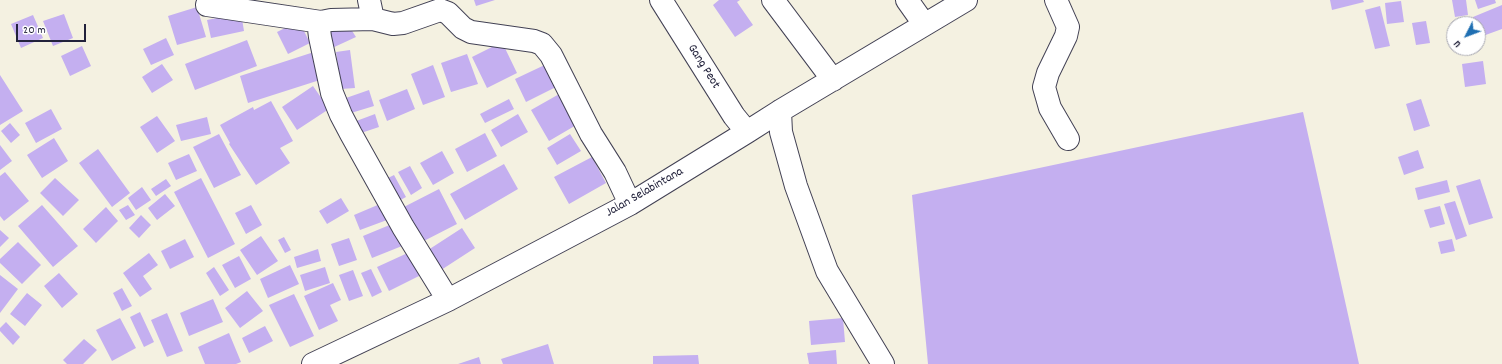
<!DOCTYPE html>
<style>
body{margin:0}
#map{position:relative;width:1502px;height:364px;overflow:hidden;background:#f4f1e1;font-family:Dekko,sans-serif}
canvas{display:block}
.north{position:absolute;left:1446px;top:16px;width:40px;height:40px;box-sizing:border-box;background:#fff;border:1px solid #a7a7b1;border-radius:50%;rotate:228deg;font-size:11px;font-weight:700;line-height:16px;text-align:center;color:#22223b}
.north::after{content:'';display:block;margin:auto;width:14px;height:18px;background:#1f6fb2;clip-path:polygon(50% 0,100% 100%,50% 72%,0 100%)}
.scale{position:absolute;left:16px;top:24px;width:70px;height:18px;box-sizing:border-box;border:2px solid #22223b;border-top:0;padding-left:5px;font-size:12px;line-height:14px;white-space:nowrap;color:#22223b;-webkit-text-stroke:3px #fff;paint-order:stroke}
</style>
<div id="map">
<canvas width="1502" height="364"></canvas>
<div class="north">U</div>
<div class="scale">20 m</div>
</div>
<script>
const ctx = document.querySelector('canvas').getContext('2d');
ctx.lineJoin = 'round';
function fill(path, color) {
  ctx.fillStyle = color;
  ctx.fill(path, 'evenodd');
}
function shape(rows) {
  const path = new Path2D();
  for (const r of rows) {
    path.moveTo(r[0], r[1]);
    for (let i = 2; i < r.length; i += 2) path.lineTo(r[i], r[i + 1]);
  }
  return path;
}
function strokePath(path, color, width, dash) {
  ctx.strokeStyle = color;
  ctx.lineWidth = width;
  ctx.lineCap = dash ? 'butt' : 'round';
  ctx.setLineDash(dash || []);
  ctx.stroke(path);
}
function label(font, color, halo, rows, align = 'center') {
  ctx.font = font + ' Dekko,sans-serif';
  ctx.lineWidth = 4;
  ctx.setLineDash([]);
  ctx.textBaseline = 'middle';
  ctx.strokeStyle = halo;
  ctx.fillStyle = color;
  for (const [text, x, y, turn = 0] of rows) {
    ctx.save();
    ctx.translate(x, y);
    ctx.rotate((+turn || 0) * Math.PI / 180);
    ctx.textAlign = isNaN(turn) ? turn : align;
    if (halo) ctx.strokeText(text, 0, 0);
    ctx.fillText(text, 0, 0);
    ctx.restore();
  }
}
const building = shape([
 [474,0,495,0,476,6],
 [719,0,740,0,737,2,753,25,735,37,713,5],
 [1330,0,1363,0,1364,2,1332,10],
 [1452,0,1466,0,1468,15,1455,17],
 [1475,0,1495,0,1496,3,1478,9],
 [1401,1,1404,22,1387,24,1385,3],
 [1502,5,1502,29,1480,37,1478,31,1478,24,1475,24,1473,17],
 [1380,6,1390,46,1375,49,1365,10],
 [197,7,206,37,177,45,168,16],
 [241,13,244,31,211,38,207,20],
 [64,14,73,38,53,46,43,21],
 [33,15,43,38,21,48,11,24],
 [299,21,310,43,288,54,277,32],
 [1426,21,1430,43,1416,45,1412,23],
 [347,23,356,37,330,49,321,30],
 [166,38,174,55,151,65,143,49],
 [247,40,257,66,195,90,185,64],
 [502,42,517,73,487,88,472,57],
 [82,46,91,66,70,76,61,56],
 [350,50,355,88,341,89,336,52],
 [314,52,323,79,248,103,240,76],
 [467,54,478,84,451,92,441,63],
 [1483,61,1486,84,1465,87,1462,64],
 [551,62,562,84,526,102,515,79],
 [162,64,173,80,152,93,142,77],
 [433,65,445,97,423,105,411,74],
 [0,75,23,111,0,125],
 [313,86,329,109,297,130,282,107],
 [407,89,415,109,387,121,379,100],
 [369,90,374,106,351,113,346,98],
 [561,93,578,124,549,141,531,110],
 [509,99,514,109,485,123,480,114],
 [1421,99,1430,126,1414,131,1406,104],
 [271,101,293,141,280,148,290,163,256,185,229,144,230,143,220,125,253,107,254,110],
 [51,109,62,129,36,143,25,123],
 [1303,112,1359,364,928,364,912,195],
 [375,114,379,127,355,135,351,123],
 [518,114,528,132,501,147,491,130],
 [157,116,175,141,157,153,140,127],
 [207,117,211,134,181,141,176,125],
 [10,123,20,135,11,143,1,131],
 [485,133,497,156,467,172,455,149],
 [219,134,241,175,214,188,193,147],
 [570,134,581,151,557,165,547,148],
 [54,138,68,161,42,178,27,155],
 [0,145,12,161,0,170],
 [98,149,130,193,112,207,79,163],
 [1418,150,1424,168,1404,175,1398,157],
 [442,151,454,173,433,185,420,163],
 [189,154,197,171,176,180,168,163],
 [592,157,606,183,569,204,554,177],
 [504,164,518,189,465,220,450,194],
 [410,166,422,188,411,195,398,172],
 [5,172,29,201,4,221,0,216,0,176],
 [394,175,406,197,393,204,380,182],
 [55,178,79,200,63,216,40,193],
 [201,178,235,244,208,258,174,192],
 [166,179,171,186,156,196,151,189],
 [1480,179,1493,218,1469,225,1456,186],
 [1447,180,1450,192,1418,200,1415,188],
 [142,187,151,200,136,210,128,198],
 [439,189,457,224,416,245,398,210],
 [165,194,175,206,157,220,148,208],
 [341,198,349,211,327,224,319,211],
 [1455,201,1467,236,1456,240,1444,204],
 [380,204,387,220,360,230,354,215],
 [42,205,78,246,53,267,18,226],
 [128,205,135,215,126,220,119,210],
 [251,205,262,225,246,234,235,213],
 [1440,206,1445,224,1430,228,1424,210],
 [106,207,118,221,96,243,83,229],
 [141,215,151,225,139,238,129,228],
 [392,224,402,246,372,258,363,236],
 [462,228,475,248,438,272,425,252],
 [0,230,9,238,0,247],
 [261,236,278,261,257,275,240,250],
 [284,237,291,250,285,253,278,240],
 [349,238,357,260,339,266,331,244],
 [185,239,194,257,170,269,161,251],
 [1452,239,1455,251,1441,254,1438,242],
 [18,242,41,265,22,284,0,263,0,259],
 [318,249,321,261,297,268,294,257],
 [412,251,423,274,389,291,377,267],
 [149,253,158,265,143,276,152,289,140,297,123,273],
 [239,256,251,279,235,288,222,265],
 [290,265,299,284,268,298,260,279],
 [214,267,229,290,220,296,206,273],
 [325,267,330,283,305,291,300,275],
 [371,269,382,292,372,297,361,273],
 [353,270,363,296,349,301,339,275],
 [59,273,78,294,62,308,44,286],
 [0,275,18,289,0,313],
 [333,283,341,300,330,305,338,321,319,330,304,296],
 [122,288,132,306,122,311,113,293],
 [247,291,263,311,240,328,225,308],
 [27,293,42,305,25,326,10,314],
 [294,294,314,336,290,347,269,305],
 [213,299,223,322,189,336,180,313],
 [140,312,154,342,144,347,130,317],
 [167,313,183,351,167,357,151,320],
 [120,318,136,348,112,361,96,330],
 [843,318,845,342,811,345,809,321],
 [6,322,20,337,13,345,0,331,0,328],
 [265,326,273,341,249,353,242,338],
 [229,333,241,362,236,364,205,364,198,347],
 [84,339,97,350,83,364,67,364,63,360],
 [548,344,554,364,503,364,501,359],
 [836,350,837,364,809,364,807,353],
 [698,355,699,364,653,364,653,356],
 [479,357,481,364,458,364]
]);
const minor = shape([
 [369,0,373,19],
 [661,0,734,116,747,132],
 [773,0,833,80],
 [907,0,924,24],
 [1056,0,1068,27,1066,36,1048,73,1044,87,1050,108,1068,139],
 [207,5,321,22,331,20,373,19,393,24,403,23,440,10,448,13,463,28,471,32,534,41,542,44,551,55,591,134,615,172,630,204],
 [321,22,319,29,320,37,332,93,341,115,351,134,403,227,448,300],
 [780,111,781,132,796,186,827,271,883,364],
 [313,364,448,300,630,204,747,132,780,111,966,0]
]);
const streetNames = [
 ["Gang Peot",703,67,58],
 ["Jalan Selabintana",645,193,-30]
];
fill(building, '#c4aff0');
strokePath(minor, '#424154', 24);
strokePath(minor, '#fff', 22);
label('13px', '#22223b', '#fff', streetNames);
</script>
